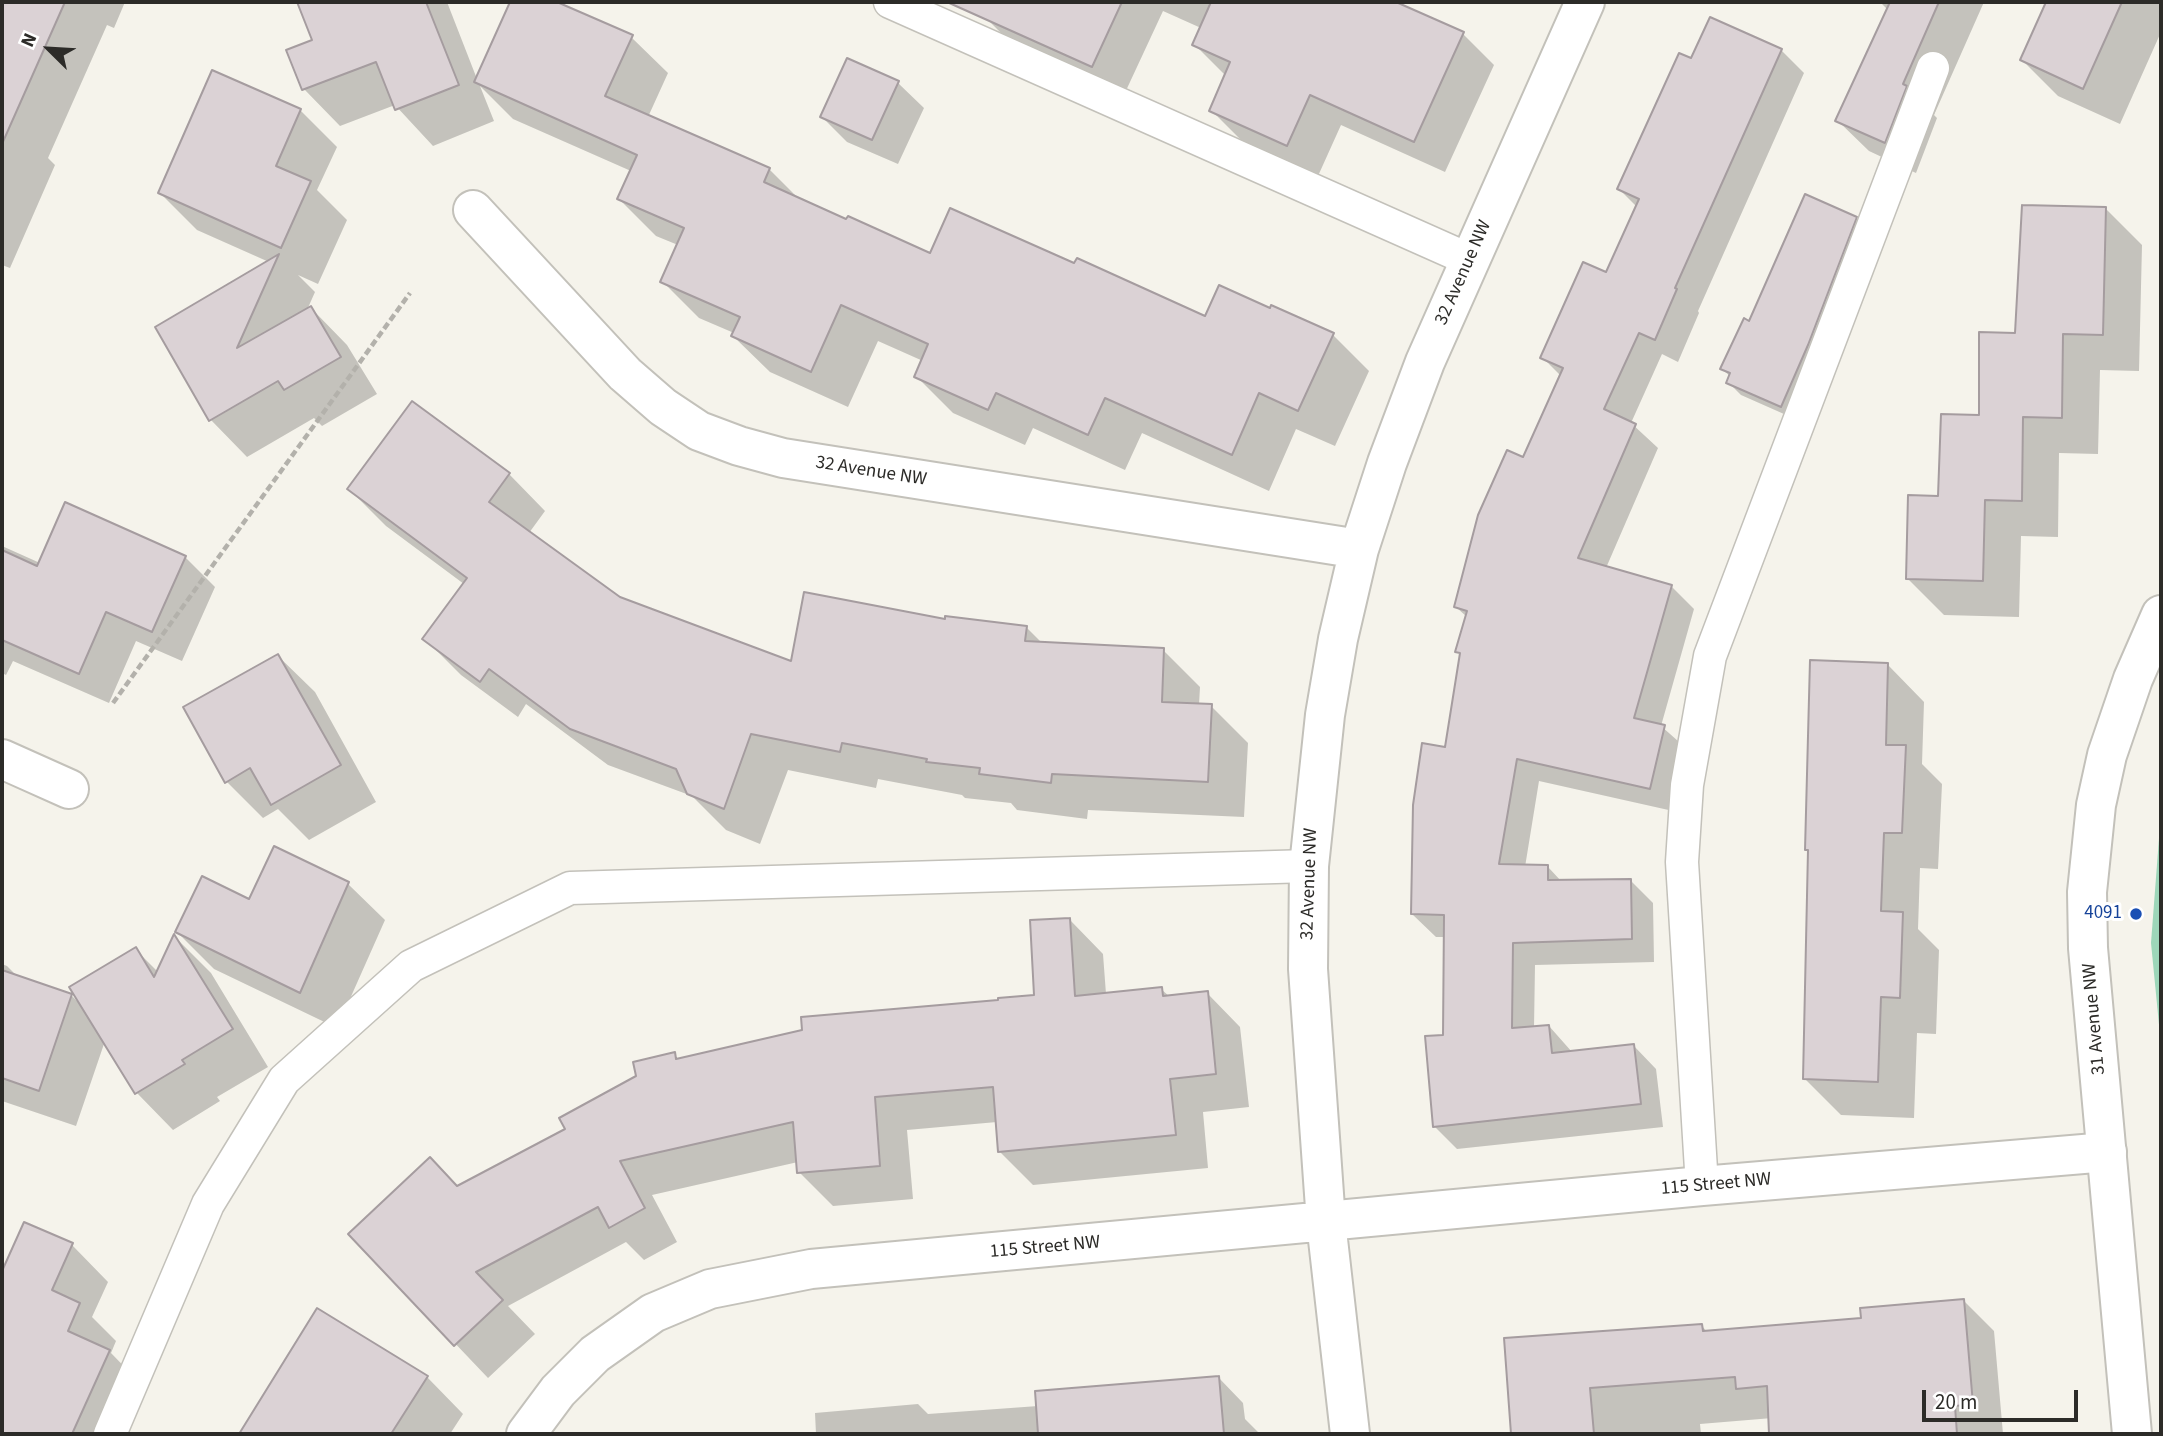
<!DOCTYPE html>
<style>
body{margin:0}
#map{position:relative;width:2163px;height:1436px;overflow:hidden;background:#f5f3eb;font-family:"Source Sans 3",sans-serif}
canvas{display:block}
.frame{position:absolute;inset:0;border:4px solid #2c2b28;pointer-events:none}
.north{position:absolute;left:14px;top:14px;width:70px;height:70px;-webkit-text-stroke:5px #fff;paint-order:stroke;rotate:294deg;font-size:19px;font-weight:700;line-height:28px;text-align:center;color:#2c2b28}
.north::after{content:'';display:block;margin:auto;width:24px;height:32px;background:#2c2b28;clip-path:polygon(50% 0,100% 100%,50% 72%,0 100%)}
.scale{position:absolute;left:1922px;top:1390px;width:156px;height:32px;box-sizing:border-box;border:4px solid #2c2b28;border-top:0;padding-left:9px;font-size:21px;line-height:24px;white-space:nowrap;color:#2c2b28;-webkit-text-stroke:5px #fff;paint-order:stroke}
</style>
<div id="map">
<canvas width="2163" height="1436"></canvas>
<div class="frame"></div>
<div class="north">N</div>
<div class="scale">20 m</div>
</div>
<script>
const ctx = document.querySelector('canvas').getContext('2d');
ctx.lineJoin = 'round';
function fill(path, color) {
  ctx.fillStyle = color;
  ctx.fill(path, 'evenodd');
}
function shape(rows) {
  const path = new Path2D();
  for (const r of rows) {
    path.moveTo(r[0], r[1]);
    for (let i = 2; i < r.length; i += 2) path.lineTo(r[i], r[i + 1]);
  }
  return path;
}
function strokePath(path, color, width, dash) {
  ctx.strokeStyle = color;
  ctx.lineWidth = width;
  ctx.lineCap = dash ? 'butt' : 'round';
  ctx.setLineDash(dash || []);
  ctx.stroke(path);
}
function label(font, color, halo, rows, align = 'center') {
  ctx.font = font + ' "Source Sans 3",sans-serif';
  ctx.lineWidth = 6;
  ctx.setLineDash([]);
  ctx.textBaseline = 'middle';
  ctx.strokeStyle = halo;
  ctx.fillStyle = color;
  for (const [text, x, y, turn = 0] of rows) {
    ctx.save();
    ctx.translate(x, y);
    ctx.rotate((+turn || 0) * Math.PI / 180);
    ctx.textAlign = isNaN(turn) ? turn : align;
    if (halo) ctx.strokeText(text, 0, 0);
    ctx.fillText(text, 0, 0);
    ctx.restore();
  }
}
const green = shape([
 [2161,812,2161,1045,2151,943]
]);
const shadow = shape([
 [2,2,125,2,114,28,107,25,48,158,55,165,10,268,2,265],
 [313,2,447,2,477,79,512,2,553,2,631,37,668,73,648,117,769,169,800,200,931,256,1075,265,1206,318,1333,335,1369,371,1335,446,1296,429,1269,491,1142,433,1125,470,1033,428,1025,445,953,413,916,376,923,361,878,341,848,407,770,372,733,336,734,333,699,318,662,281,678,245,656,236,619,199,631,171,513,119,480,86,494,121,433,146,395,105,340,126,304,89,314,41,301,7],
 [994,2,1392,2,1463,34,1494,65,1445,172,1341,125,1318,176,1242,141,1211,110,1226,76,1194,44,1201,28,1163,11,1123,97,1017,49,986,18],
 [1880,2,1984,2,1934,115,1937,118,1916,173,1869,151,1837,120,1888,10],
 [2048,2,2161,2,2161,32,2120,124,2058,96,2022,60],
 [1781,50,1804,73,1698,311,1699,313,1678,362,1662,354,1631,423,1658,448,1606,568,1671,586,1694,609,1661,726,1687,749,1673,811,1539,781,1525,867,1548,867,1562,882,1630,880,1653,903,1654,962,1535,965,1534,1028,1549,1026,1572,1052,1633,1045,1656,1069,1663,1127,1457,1149,1434,1126,1445,1036,1446,937,1436,937,1412,914,1447,749,1461,655,1457,651,1467,617,1456,607,1561,376,1542,357,1607,275,1637,207,1619,189,1692,61],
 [848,60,898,83,924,108,898,164,847,142,822,117],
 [300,110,337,147,317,190,347,220,318,284,298,275,315,292,307,310,311,308,347,345,377,394,322,426,314,418,247,457,211,420,157,327,269,262,197,230,160,193],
 [2105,208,2142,245,2139,371,2100,370,2098,454,2059,453,2058,537,2021,536,2019,617,1944,615,1908,579,1940,498,1981,417,2016,335],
 [1856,219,1868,231,1793,418,1741,395,1728,382,1731,377,1722,369,1750,323],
 [509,474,545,511,529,533,619,599,792,663,946,621,1026,627,1042,643,1163,650,1200,687,1199,705,1211,706,1248,743,1244,817,1088,810,1087,819,1017,810,1011,803,965,798,962,795,878,779,876,788,788,770,760,844,726,830,692,796,608,765,526,704,518,717,461,675,424,638,464,584,386,526,349,489],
 [2,546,40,563,185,557,215,587,182,661,136,641,109,703,13,661,6,675,2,673],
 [278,656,315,692,376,802,309,840,278,809,263,818,226,781],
 [1888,665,1924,702,1922,764,1942,784,1938,869,1920,868,1918,929,1939,950,1936,1034,1917,1033,1914,1118,1841,1115,1805,1079,1810,852,1807,849],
 [348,884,385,920,337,1028,214,969,177,932,250,901],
 [1070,920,1103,954,1106,994,1161,989,1170,997,1207,993,1240,1027,1249,1107,1203,1112,1208,1168,1033,1185,999,1151,997,1122,907,1130,913,1199,833,1206,799,1172,798,1162,652,1195,677,1242,644,1260,626,1242,508,1306,535,1334,488,1378,351,1234,458,1188,567,1129,674,1054,679,1060,1036,996],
 [175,937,211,973,268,1067,217,1097,220,1101,173,1130,137,1093,105,1041,76,1126,2,1101,2,964,7,966,19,978,71,995,81,1005,135,949,158,972],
 [25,1224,72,1245,108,1282,92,1317,116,1341,111,1353,145,1388,125,1434,2,1434,2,1275],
 [1964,1301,1994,1331,2003,1434,1870,1434,1869,1410,1700,1424,1701,1434,1513,1434,1505,1340,1702,1326,1708,1333,1862,1319],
 [318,1311,427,1377,463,1414,450,1434,241,1434],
 [1218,1377,1243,1403,1245,1419,1260,1434,816,1434,815,1413,918,1404,928,1414,1038,1406]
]);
const building = shape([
 [2,2,65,2,2,144,2,2],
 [297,2,426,2,459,85,395,110,376,62,302,90,286,50,312,40,297,2],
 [510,2,557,2,633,35,605,96,770,168,764,182,846,219,848,216,930,253,950,208,1074,263,1077,258,1205,316,1219,285,1270,308,1271,305,1334,333,1298,411,1259,393,1232,455,1105,398,1088,435,996,393,988,410,914,377,928,344,841,305,811,372,731,336,740,317,660,282,684,228,617,199,637,155,474,82,510,2],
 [947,2,1122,2,1092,67,947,2],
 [1211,2,1396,2,1464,32,1414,142,1310,95,1287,146,1209,111,1230,62,1192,45,1211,2],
 [1890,2,1939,2,1903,84,1907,86,1885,143,1835,121,1890,2],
 [2046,2,2122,2,2083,89,2020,60,2046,2],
 [1710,17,1782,49,1675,288,1677,289,1655,340,1639,333,1604,409,1636,424,1578,558,1672,585,1634,718,1665,725,1650,789,1517,759,1499,864,1548,865,1548,880,1631,879,1632,939,1513,943,1512,1028,1549,1025,1552,1053,1634,1044,1641,1104,1433,1127,1425,1036,1443,1035,1444,915,1411,914,1413,805,1422,743,1445,747,1460,653,1455,652,1467,611,1454,607,1478,515,1507,450,1523,457,1563,368,1540,358,1583,262,1606,272,1639,199,1617,189,1679,53,1691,58,1710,17],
 [847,58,899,81,872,140,820,117,847,58],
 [212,70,301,109,276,166,311,181,281,248,158,193,212,70],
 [1805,194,1857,217,1808,345,1781,407,1726,383,1730,373,1720,369,1744,318,1749,321,1805,194],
 [2022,205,2106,207,2103,335,2063,334,2062,418,2023,417,2022,501,1985,500,1983,581,1906,579,1908,495,1938,496,1941,414,1979,415,1979,332,2015,333,2022,205],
 [279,254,237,348,311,306,341,357,284,390,278,381,209,421,155,327,279,254],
 [412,401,510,473,489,502,620,597,791,661,804,592,945,619,945,616,1027,626,1025,641,1164,648,1162,702,1212,704,1208,782,1052,774,1051,783,979,774,980,768,926,762,927,759,842,743,840,752,751,734,724,809,687,794,676,769,570,729,489,669,480,682,422,639,467,578,347,489,412,401],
 [65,502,186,556,152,632,106,612,79,674,2,640,2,550,37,566,65,502],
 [278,654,341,765,271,805,250,768,225,783,183,707,278,654],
 [1810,660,1888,663,1886,745,1906,745,1902,833,1884,833,1881,911,1903,912,1900,998,1881,997,1878,1082,1803,1079,1808,850,1805,850,1810,660],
 [274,846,349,882,300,993,175,932,202,876,249,899,274,846],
 [1070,918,1075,996,1162,987,1163,996,1208,991,1216,1074,1170,1079,1176,1135,998,1152,993,1087,875,1097,880,1166,797,1173,793,1122,620,1161,645,1208,609,1228,598,1207,476,1272,503,1300,454,1346,348,1234,430,1157,457,1186,565,1129,559,1118,636,1076,633,1062,675,1052,676,1059,802,1030,801,1017,998,1000,998,998,1034,995,1030,920,1070,918],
 [174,934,233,1029,182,1060,185,1064,135,1094,69,987,136,947,154,977,174,934],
 [2,970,72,994,39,1091,2,1078,2,970],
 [24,1222,73,1243,52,1290,80,1303,68,1331,110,1350,72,1434,2,1434,2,1271,24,1222],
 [1964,1299,1973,1404,1955,1406,1957,1434,1769,1434,1767,1386,1736,1389,1735,1377,1590,1388,1594,1434,1511,1434,1504,1338,1702,1324,1703,1331,1861,1318,1860,1308,1964,1299],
 [317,1308,428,1376,391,1434,239,1434,317,1308],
 [1219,1376,1224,1434,1038,1434,1035,1391,1219,1376]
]);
const path = shape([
 [113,703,410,293]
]);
const lane = shape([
 [890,2,1470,260],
 [1702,1186,1682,862,1687,785,1710,656,1933,68],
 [110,1434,208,1204,284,1080,411,966,570,888,1309,866]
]);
const street = shape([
 [473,210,625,374,663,407,699,431,739,446,783,458,1359,549],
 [2,759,69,789],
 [526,1434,558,1391,595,1354,653,1313,710,1289,811,1269,1702,1186,2107,1152],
 [1350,1434,1326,1222,1308,969,1309,866,1325,715,1338,639,1359,549,1387,463,1425,362,1585,2]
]);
const secondary = shape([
 [2132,1434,2088,948,2087,892,2096,805,2107,755,2133,679,2161,615]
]);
const markers = [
 [2136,914,7,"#1a4fb4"]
];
const streetNames = [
 ["32 Avenue NW",1464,273,-66],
 ["32 Avenue NW",871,472,9],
 ["32 Avenue NW",1310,884,-88],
 ["31 Avenue NW",2095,1019,-95],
 ["115 Street NW",1716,1185,-5],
 ["115 Street NW",1045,1248,-5]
];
const transitNames = [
 ["4091",2122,914]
];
fill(green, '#9dd6b9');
fill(shadow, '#0003');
fill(building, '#dbd2d5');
strokePath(building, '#a59c9f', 2);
strokePath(lane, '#c3c1ba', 35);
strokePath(street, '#c3c1ba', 42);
strokePath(secondary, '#c3c1ba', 42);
strokePath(path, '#b3b1ab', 4.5, [7, 3.5]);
strokePath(lane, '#fff', 32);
strokePath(street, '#fff', 38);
strokePath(secondary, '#fff', 38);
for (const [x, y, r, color] of markers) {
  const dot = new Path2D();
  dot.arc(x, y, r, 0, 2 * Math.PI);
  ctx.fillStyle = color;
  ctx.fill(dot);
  strokePath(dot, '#fff', 2.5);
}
label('19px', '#2c2b28', '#fff', streetNames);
label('19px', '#164399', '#fff', transitNames, 'right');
</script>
